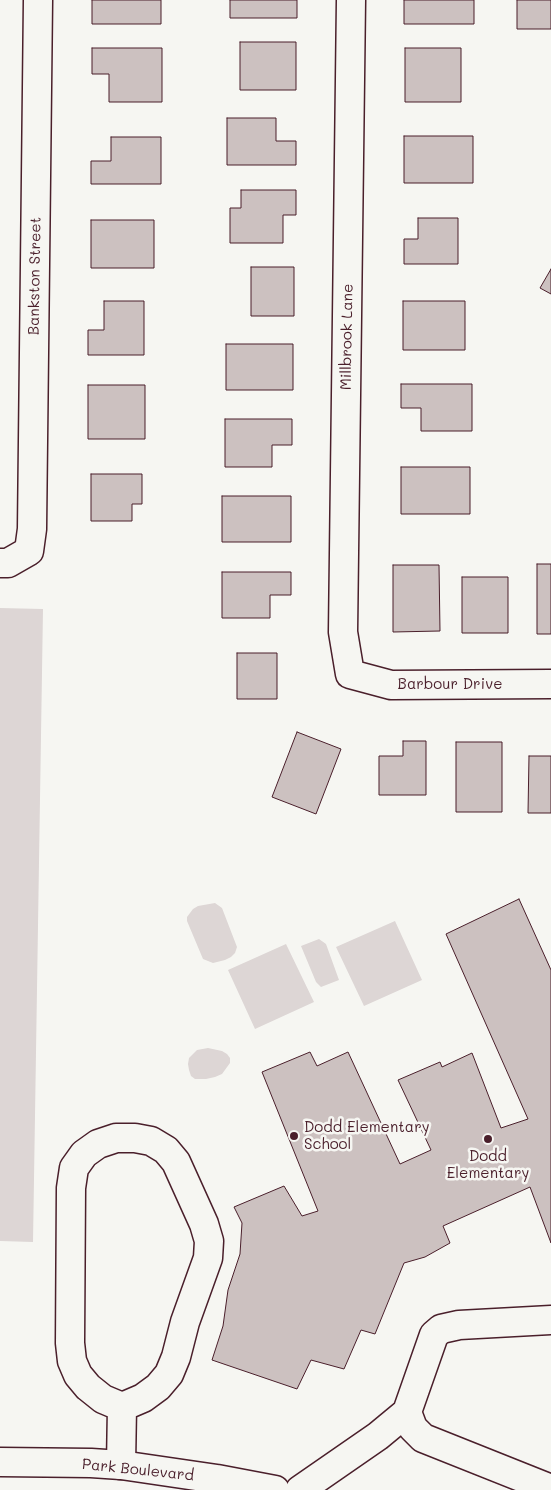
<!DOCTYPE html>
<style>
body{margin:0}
canvas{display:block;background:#f6f6f2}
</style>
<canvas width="551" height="1490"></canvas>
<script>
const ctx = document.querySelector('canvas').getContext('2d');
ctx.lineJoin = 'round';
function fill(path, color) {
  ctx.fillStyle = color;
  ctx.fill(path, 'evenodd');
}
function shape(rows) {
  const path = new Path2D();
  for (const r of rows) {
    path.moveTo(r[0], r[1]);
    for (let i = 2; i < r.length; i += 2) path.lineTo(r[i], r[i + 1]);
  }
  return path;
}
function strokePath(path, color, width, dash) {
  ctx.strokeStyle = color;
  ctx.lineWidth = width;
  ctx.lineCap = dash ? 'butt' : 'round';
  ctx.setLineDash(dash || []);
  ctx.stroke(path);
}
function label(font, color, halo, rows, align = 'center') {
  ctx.font = font + ' Mali,sans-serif';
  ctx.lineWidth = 5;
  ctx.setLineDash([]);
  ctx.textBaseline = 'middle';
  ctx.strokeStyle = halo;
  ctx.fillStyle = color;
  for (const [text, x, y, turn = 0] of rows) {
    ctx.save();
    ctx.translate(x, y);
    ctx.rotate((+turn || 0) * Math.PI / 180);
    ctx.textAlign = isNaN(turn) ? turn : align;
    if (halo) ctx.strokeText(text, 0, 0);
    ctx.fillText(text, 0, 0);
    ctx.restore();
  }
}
const green = shape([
 [0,608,43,609,33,1242,0,1241],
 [215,903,222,908,237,947,235,953,231,957,225,960,213,963,203,959,187,921,187,917,193,909,198,906],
 [395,921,422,980,364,1006,336,947],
 [319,939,326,944,339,980,321,987,316,982,301,946],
 [286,944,314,1002,255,1029,228,970],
 [208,1048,222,1051,227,1054,230,1058,230,1063,222,1074,215,1077,206,1079,195,1079,191,1076,189,1070,188,1064,189,1058,197,1050]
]);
const building = shape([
 [92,0,161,0,161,24,92,24,92,0],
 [230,0,297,0,297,18,230,18,230,0],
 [404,0,474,0,474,24,404,24,404,0],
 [517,0,551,0,551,29,517,29,517,0],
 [240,42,296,42,296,90,240,90,240,42],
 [92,48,162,48,162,102,109,102,109,74,92,74,92,48],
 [405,48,461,48,461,102,405,102,405,48],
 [227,118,276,118,276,141,296,141,296,165,227,165,227,118],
 [404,136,473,136,473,183,404,183,404,136],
 [111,137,161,137,161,184,91,184,91,161,111,161,111,137],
 [241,190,296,190,296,215,283,215,283,243,230,243,230,208,241,208,241,190],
 [418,218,458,218,458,264,404,264,404,239,418,239,418,218],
 [91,220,154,220,154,268,91,268,91,220],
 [251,267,294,267,294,316,251,316,251,267],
 [551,269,551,294,540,288,551,269],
 [104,301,144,301,144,355,88,355,88,330,104,330,104,301],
 [403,301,465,301,465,350,403,350,403,301],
 [226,344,293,344,293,390,226,390,226,344],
 [401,384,472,384,472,431,421,431,421,408,401,408,401,384],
 [88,385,145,385,145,439,88,439,88,385],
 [225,419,292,419,292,445,272,445,272,467,225,467,225,419],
 [401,467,470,467,470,514,401,514,401,467],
 [91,474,142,474,142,504,132,504,132,521,91,521,91,474],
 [222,496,291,496,291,542,222,542,222,496],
 [537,564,551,564,551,634,537,634,537,564],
 [393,565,439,565,440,631,393,632,393,565],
 [222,572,291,572,291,595,270,595,270,618,222,618,222,572],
 [462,577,508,577,508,633,462,633,462,577],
 [237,653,277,653,277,699,237,699,237,653],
 [297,732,341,749,316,814,272,797,297,732],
 [403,741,426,741,426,795,379,795,379,756,403,756,403,741],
 [456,742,502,742,502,812,456,812,456,742],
 [529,756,551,756,551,813,528,813,529,756],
 [519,899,551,970,551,1243,530,1187,443,1226,450,1243,425,1257,404,1263,375,1334,361,1330,344,1369,311,1360,297,1389,212,1360,223,1326,228,1290,240,1254,242,1223,234,1207,284,1186,302,1216,318,1211,262,1072,310,1052,317,1066,348,1052,400,1164,431,1150,398,1080,440,1062,442,1067,472,1053,501,1128,528,1119,446,934,519,899]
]);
const minor = shape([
 [351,0,343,632,350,674,391,685,551,684],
 [0,563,8,563,29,551,32,529,38,0],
 [116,1138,135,1138,151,1141,166,1150,176,1162,204,1224,209,1241,208,1258,185,1322,176,1357,169,1374,158,1387,143,1398,122,1407,103,1399,88,1387,78,1375,72,1361,70,1343,71,1188,74,1168,84,1154,98,1144,116,1138],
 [551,1320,459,1325,441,1329,434,1335,407,1412,413,1428,423,1438,551,1489],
 [121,1465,122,1407],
 [300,1490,378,1436,407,1412]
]);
const major = shape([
 [0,1462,91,1463,121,1465,217,1479,275,1490]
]);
const markers = [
 [294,1136,5,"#4a1f2b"],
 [488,1139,5,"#4a1f2b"]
];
const streetNames = [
 ["Bankston Street",35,276,-89],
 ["Millbrook Lane",347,337,-89],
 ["Barbour Drive",450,684],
 ["Park Boulevard",138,1470,6]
];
const poiNames = [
 ["Dodd Elementary",304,1127],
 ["School",304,1144],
 ["Dodd",488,1156,"center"],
 ["Elementary",488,1173,"center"]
];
fill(green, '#ddd6d5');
fill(building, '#ccc1c0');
strokePath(building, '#4a1f2b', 1);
strokePath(minor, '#4a1f2b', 31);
strokePath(major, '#4a1f2b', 31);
strokePath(minor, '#f6f6f2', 28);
strokePath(major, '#f6f6f2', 28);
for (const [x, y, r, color] of markers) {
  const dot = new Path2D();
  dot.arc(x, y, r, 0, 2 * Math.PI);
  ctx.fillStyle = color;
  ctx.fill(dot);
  strokePath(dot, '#f6f6f2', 2);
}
label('15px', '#4a1f2b', '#f6f6f2', streetNames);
label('15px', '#4a1f2b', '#f6f6f2', poiNames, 'left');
</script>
